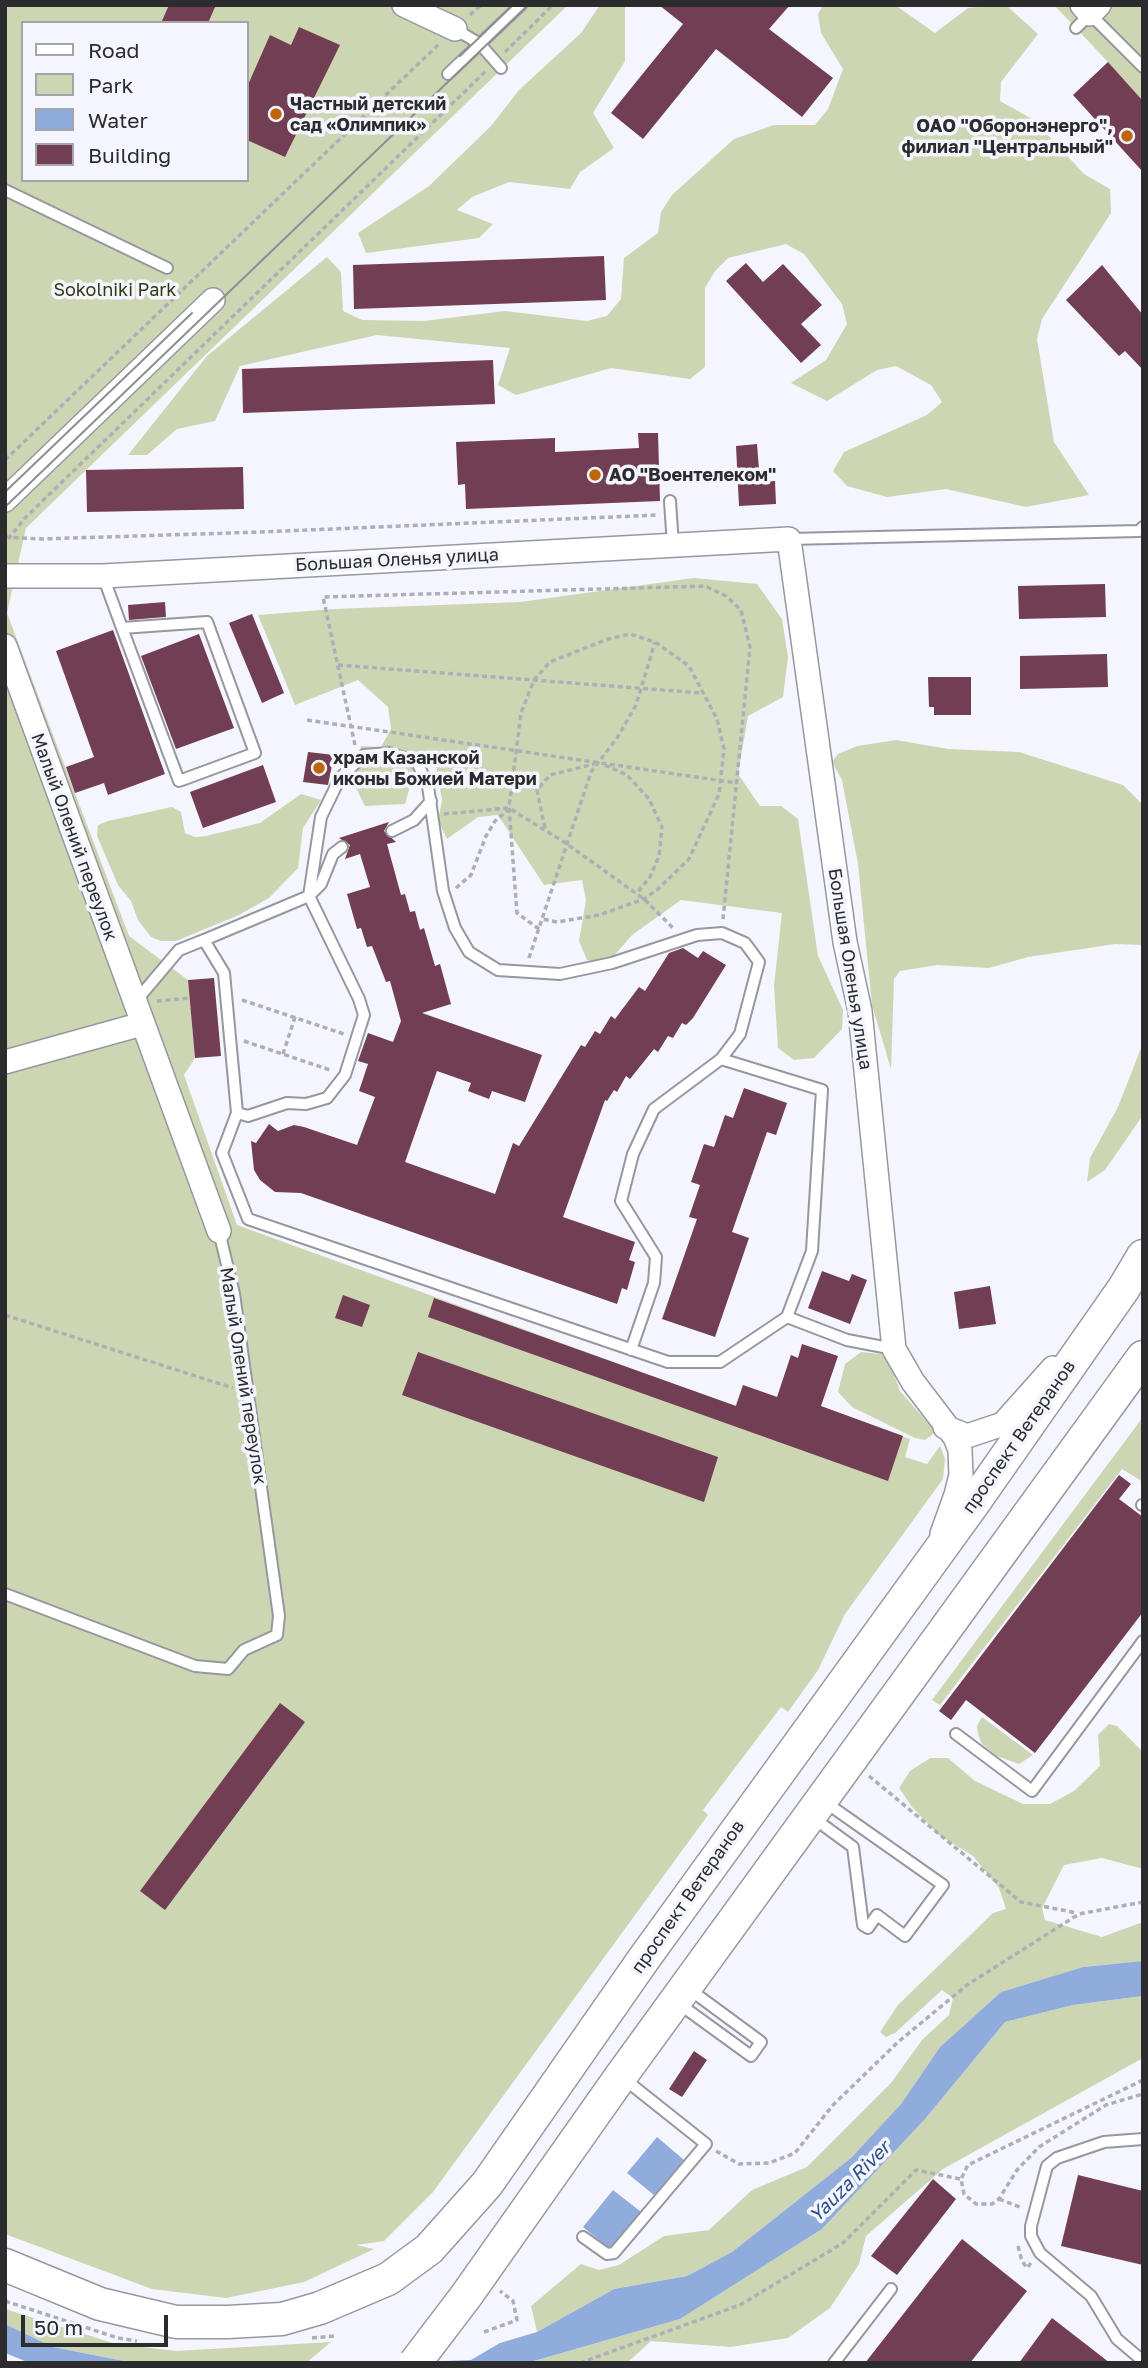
<!DOCTYPE html>
<meta charset="utf-8">
<style>
body{margin:0}
#map{position:relative;width:1148px;height:2368px;overflow:hidden;background:#f4f5fe;font-family:"Golos Text",sans-serif}
canvas{display:block}
.frame{position:absolute;inset:0;border:7px solid #2c2c2f;pointer-events:none}
.legend{position:absolute;left:21px;top:21px;width:228px;height:161px;box-sizing:border-box;background:#f4f5fe;border:2px solid #a4a5ab;margin:0;padding:9px 12px;list-style:none;font-size:21px;color:#2c2c2f}
.legend li{display:flex;align-items:center;gap:14px;height:35px}
.legend b{width:35px;border:2px solid #a4a5ab}
.scale{position:absolute;left:21px;top:2315px;width:147px;height:32px;box-sizing:border-box;border:4px solid #2c2c2f;border-top:0;padding-left:9px;font-size:21px;line-height:24px;white-space:nowrap;color:#2c2c2f;-webkit-text-stroke:5px #f4f5fe;paint-order:stroke}
</style>
<div id="map">
<canvas width="1148" height="2368"></canvas>
<div class="frame"></div>
<ul class="legend">
<li><b style="height:9px;background:#fff"></b>Road</li>
<li><b style="height:19px;background:#cdd6b3"></b>Park</li>
<li><b style="height:19px;background:#8facdc"></b>Water</li>
<li><b style="height:19px;background:#723e54"></b>Building</li>
</ul>
<div class="scale">50 m</div>
</div>
<script>
const ctx = document.querySelector('canvas').getContext('2d');
ctx.lineJoin = 'round';
function fill(path, color) {
  ctx.fillStyle = color;
  ctx.fill(path, 'evenodd');
}
function shape(rows) {
  const path = new Path2D();
  for (const r of rows) {
    path.moveTo(r[0], r[1]);
    for (let i = 2; i < r.length; i += 2) path.lineTo(r[i], r[i + 1]);
  }
  return path;
}
function strokePath(path, color, width, dash) {
  ctx.strokeStyle = color;
  ctx.lineWidth = width;
  ctx.lineCap = dash ? 'butt' : 'round';
  ctx.setLineDash(dash || []);
  ctx.stroke(path);
}
function label(font, color, halo, rows, align = 'center') {
  ctx.font = font + ' "Golos Text",sans-serif';
  ctx.lineWidth = 7;
  ctx.setLineDash([]);
  ctx.textBaseline = 'middle';
  ctx.strokeStyle = halo;
  ctx.fillStyle = color;
  for (const [text, x, y, turn = 0] of rows) {
    ctx.save();
    ctx.translate(x, y);
    ctx.rotate((+turn || 0) * Math.PI / 180);
    ctx.textAlign = isNaN(turn) ? turn : align;
    if (halo) ctx.strokeText(text, 0, 0);
    ctx.fillText(text, 0, 0);
    ctx.restore();
  }
}
const green = shape([
 [5,5,568,5,26,528,7,613,129,936,188,980,195,1058,184,1075,237,1225,735,1406,743,1385,834,1417,836,1412,910,1439,905,1457,927,1464,940,1446,945,1459,943,1479,845,1614,818,1670,788,1712,781,1707,703,1810,708,1815,433,2192,384,2241,356,2245,374,2249,304,2282,226,2298,152,2289,5,2234],
 [23,23,247,23,247,180,23,180],
 [600,5,625,5,625,61,593,113,614,148,580,172,570,189,509,182,472,197,457,210,493,224,479,238,366,253,358,233,429,186,491,126,519,90,581,33],
 [823,5,895,5,935,33,968,8,995,5,1008,7,1038,34,1001,82,1000,101,1034,120,1084,174,1110,189,1111,213,1042,319,1037,339,1054,442,1089,495,1026,507,946,489,887,497,847,486,833,471,844,452,927,415,942,402,931,385,896,366,877,370,827,401,791,383,826,360,847,324,842,304,804,254,786,244,728,258,715,271,705,288,705,367,690,379,611,368,516,395,498,385,510,348,377,335,240,366,215,421,177,429,147,455,128,455,207,356,327,257,341,272,343,311,362,320,424,321,505,311,587,321,607,316,621,299,624,258,658,233,661,212,672,195,734,139,774,125,815,125,828,109,843,69,821,33,818,14],
 [1054,5,1143,5,1143,101,1108,62],
 [694,578,757,584,782,619,788,657,783,697,748,716,738,774,760,806,781,806,798,819,818,956,843,1010,842,1029,814,1058,794,1060,778,1048,774,986,782,913,681,900,632,935,606,965,587,960,579,941,586,900,582,880,544,885,498,815,478,817,447,839,438,821,442,800,435,759,416,766,405,804,365,806,356,788,361,746,381,747,391,729,388,707,358,680,295,705,258,615,334,609,520,602],
 [896,740,948,749,1019,752,1123,785,1143,805,1143,945,1115,944,1028,957,989,968,937,965,900,971,894,979,891,1069,872,1005,858,864,842,780,832,762,838,754,857,746],
 [301,794,321,800,303,828,298,868,269,898,239,915,176,941,161,941,151,937,138,920,131,901,118,885,97,836,98,825,108,821,172,807,181,812,185,833,195,837,206,836,260,823],
 [1143,1043,1143,1115,1105,1170,1087,1182,1090,1158,1118,1107],
 [861,1352,881,1354,889,1361,900,1391,936,1432,925,1440,915,1438,852,1407,838,1392,845,1364],
 [1143,1417,1143,1482,1122,1469,940,1705,932,1700],
 [982,1717,1033,1755,1019,1764,997,1756,982,1744,978,1734,977,1726],
 [1109,1724,1117,1726,1143,1752,1143,1869,1102,1858,1064,1865,1042,1908,1045,1920,1102,1937,1143,1922,1143,1961,1083,1967,1001,1992,940,2047,901,2104,851,2158,732,2252,687,2276,614,2289,537,2332,531,2306,581,2264,599,2270,619,2265,664,2236,709,2230,752,2190,807,2167,891,2083,922,2040,949,2015,953,1998,942,1990,895,2033,886,2037,880,2032,898,2005,993,1913,1006,1909,999,1888,973,1856,939,1835,912,1807,899,1788,910,1771,930,1758,948,1758,975,1781,1023,1804,1050,1804,1074,1791,1100,1766,1098,1735],
 [1143,1996,1143,2058,943,2169,866,2236,859,2264,830,2308,788,2338,730,2347,651,2341,627,2363,527,2363,680,2319,822,2229,925,2119,1005,2022,1073,2005],
 [5,2309,116,2344,176,2351,331,2342,306,2363,134,2363,53,2347,5,2324]
]);
const water = shape([
 [1143,1961,1143,1996,1073,2005,1005,2022,925,2119,822,2229,680,2319,527,2363,392,2363,471,2360,500,2343,537,2332,614,2289,687,2276,732,2252,851,2158,901,2104,940,2047,1001,1992,1083,1967],
 [657,2137,684,2160,654,2195,627,2173],
 [613,2190,641,2212,610,2249,583,2227],
 [5,2324,53,2347,134,2363,30,2363,5,2353]
]);
const building = shape([
 [169,5,216,5,208,23,161,23],
 [659,5,790,5,769,29,833,78,802,117,716,49,643,139,611,113,683,24],
 [299,27,340,45,285,157,247,140,247,87,270,35,291,45],
 [1108,62,1143,101,1143,172,1073,95],
 [604,256,606,300,354,309,353,265],
 [746,263,763,282,783,264,822,305,801,324,821,345,801,363,726,281],
 [1102,265,1143,315,1143,370,1125,351,1119,356,1066,300],
 [493,360,495,404,243,413,242,369],
 [638,433,658,433,660,501,466,509,465,484,458,485,456,442,555,438,555,452,639,448],
 [757,444,760,482,775,481,776,504,739,506,736,446],
 [243,467,244,509,87,512,86,470],
 [1105,584,1106,617,1019,619,1018,586],
 [165,602,166,617,129,620,128,605],
 [252,614,284,693,262,703,229,623],
 [113,630,165,774,108,795,104,783,75,793,66,767,94,757,56,651],
 [199,634,234,728,176,749,141,656],
 [1107,654,1108,687,1020,689,1020,656],
 [928,677,971,677,971,715,934,715,934,707,929,707],
 [308,752,334,755,328,785,303,782],
 [263,765,276,802,203,828,190,792],
 [389,822,384,831,396,842,387,844,401,895,405,894,410,912,415,911,420,930,424,928,435,966,440,964,451,1004,422,1013,542,1055,525,1102,492,1091,489,1099,468,1091,471,1083,437,1071,405,1162,495,1194,513,1143,519,1146,581,1045,585,1047,595,1031,600,1034,611,1016,615,1019,639,987,645,991,669,953,683,948,698,958,703,951,726,965,693,1018,686,1025,682,1023,673,1038,668,1036,658,1052,654,1049,630,1079,626,1076,617,1092,614,1090,607,1101,605,1100,563,1217,635,1242,629,1260,635,1262,627,1290,622,1288,617,1304,301,1193,275,1192,260,1180,254,1170,251,1141,256,1143,269,1124,278,1131,294,1125,304,1127,357,1145,375,1097,359,1091,368,1064,358,1061,368,1033,393,1042,401,1021,390,981,386,982,372,946,367,947,361,928,357,929,347,894,370,887,360,854,345,859,350,845,339,838],
 [214,978,221,1056,195,1058,188,980],
 [744,1088,787,1103,776,1135,767,1132,732,1232,749,1238,715,1337,662,1319,697,1219,689,1217,700,1185,691,1182,704,1144,714,1147,725,1115,733,1118],
 [822,1271,849,1281,852,1274,867,1280,850,1324,808,1308],
 [990,1286,996,1324,959,1329,954,1292],
 [343,1295,370,1305,362,1327,335,1318],
 [434,1298,736,1406,743,1385,777,1397,791,1355,798,1358,802,1344,838,1356,821,1406,903,1436,888,1481,428,1317],
 [418,1352,718,1457,704,1502,402,1395],
 [1119,1475,1131,1484,1119,1499,1143,1517,1143,1612,1035,1753,966,1700,951,1720,939,1711],
 [280,1703,305,1722,165,1910,140,1891],
 [694,2051,707,2060,682,2097,669,2089],
 [1078,2175,1143,2191,1143,2265,1061,2246],
 [933,2179,956,2199,897,2275,871,2256],
 [962,2239,1027,2291,970,2363,865,2363],
 [1052,2318,1110,2363,1019,2363]
]);
const path = shape([
 [470,15,481,5],
 [505,52,553,5],
 [5,460,438,45],
 [5,537,42,539,261,532,658,515],
 [8,539,26,517,487,70],
 [338,665,702,693],
 [307,720,737,783],
 [355,745,323,597,705,586,726,596,741,610,750,647,723,919],
 [605,765,627,775,649,799,662,827,659,856,650,877,637,893],
 [444,814,509,808,567,844,644,899,673,928],
 [545,828,537,790,550,775,594,764],
 [456,888,471,875,486,836,495,821,508,810],
 [539,929,517,913,509,808,521,713,534,680,550,662,608,639,630,634,655,642,689,666,717,719,724,749,719,794,689,859,658,889,644,899,599,915,557,922,542,919],
 [529,958,591,772,617,738,636,705,655,642],
 [242,1000,344,1034],
 [157,1001,190,998],
 [244,1041,330,1070],
 [283,1054,295,1017],
 [5,1315,233,1388],
 [869,1776,1021,1902,1077,1913],
 [1143,2080,968,2165,961,2179,964,2194,976,2204,992,2204,999,2199,1017,2170,1039,2147,1106,2105,1143,2094],
 [716,2151,739,2164,769,2163,795,2153,833,2105,898,2042,967,1985,1079,1914,1143,1902],
 [999,2199,1020,2207],
 [1018,2246,1022,2261,1027,2268,1031,2263],
 [5,2301,118,2338,137,2341],
 [484,2332,517,2320,513,2301,500,2291],
 [312,2338,335,2336],
 [580,2363,740,2305,843,2243,916,2170,960,2179]
]);
const lane = shape([
 [1076,28,1090,14,1143,67],
 [455,29,480,44,501,68],
 [448,74,521,5],
 [5,190,167,268],
 [670,501,673,546],
 [789,539,1139,531,1143,527],
 [103,576,122,628,179,781,255,753,207,622,122,628],
 [392,831,414,820,431,801],
 [204,940,309,896,321,817,340,778,364,755,389,753,417,762,428,786,443,891,455,928,469,952,498,970,560,974,612,963,697,935,722,933,745,943,759,962,740,1034,721,1059,654,1109,633,1154,621,1201,656,1257,654,1283,631,1350],
 [136,1001,179,950,204,940,224,973,237,1113,222,1153,248,1219,668,1362,720,1362,787,1317,847,1340,894,1349],
 [721,1059,822,1090,812,1251,787,1317],
 [237,1113,248,1116,287,1103,306,1104,327,1098,345,1075,364,1015,359,999,309,896,321,884,333,854,342,847],
 [1142,1505,1143,1505],
 [5,1594,195,1666,228,1669,244,1650,277,1635,279,1616,234,1294,219,1231],
 [956,1734,1032,1791,1143,1641],
 [812,1817,853,1847,863,1925,868,1928,877,1915,905,1936,943,1885,825,1802],
 [678,2003,751,2056,761,2042,689,1989],
 [1143,2139,1104,2142,1057,2158,1047,2166,1031,2226,1031,2236,1040,2253,1091,2296,1117,2339,1143,2361],
 [583,2237,607,2254,614,2253,706,2144,623,2078],
 [834,2363,891,2289]
]);
const street = shape([
 [404,5,455,29],
 [1082,5,1090,14,1099,5],
 [5,500,213,300],
 [5,576,103,576,789,539,845,942,860,1011,894,1349,913,1382,955,1437,960,1450,961,1475,956,1495,942,1534],
 [5,646,219,1231],
 [5,1062,142,1024],
 [945,1427,967,1436,1003,1424,1053,1368]
]);
const secondary = shape([
 [5,2265,100,2304,176,2322,228,2322,282,2319,320,2308,388,2279,429,2249,487,2184,643,1960,973,1504,1124,1288,1143,1256],
 [466,2296,621,2076,1143,1357]
]);
const tram = shape([
 [460,56,513,5],
 [5,492,192,313],
 [5,507,528,5]
]);
const secondaryBridge = shape([
 [415,2363,466,2296]
]);
const markers = [
 [276,114,7,"#bf6509"],
 [1127,136,7,"#bf6509"],
 [595,475,7,"#bf6509"],
 [319,768,7,"#bf6509"]
];
const poiNames = [
 ["Частный детский",290,104],
 ["сад «Олимпик»",290,125],
 ["ОАО \"Оборонэнерго\",",1113,126,"right"],
 ["филиал \"Центральный\"",1113,147,"right"],
 ["АО \"Воентелеком\"",609,475],
 ["храм Казанской",333,758],
 ["иконы Божией Матери",333,779]
];
const parkNames = [
 ["Sokolniki Park",115,290]
];
const streetNames = [
 ["Большая Оленья улица",397,560,-3],
 ["Малый Олений переулок",74,837,70],
 ["Большая Оленья улица",850,969,81],
 ["Малый Олений переулок",243,1376,81],
 ["проспект Ветеранов",1019,1437,-55],
 ["проспект Ветеранов",688,1897,-55]
];
const waterNames = [
 ["Yauza River",850,2182,-45]
];
fill(green, '#cdd6b3');
fill(water, '#8facdc');
fill(building, '#723e54');
strokePath(lane, '#9797a0', 14);
strokePath(street, '#9797a0', 26);
strokePath(secondary, '#9797a0', 35);
strokePath(path, '#aeafb6', 3.5, [5, 3.5]);
strokePath(lane, '#fff', 10);
strokePath(street, '#fff', 23);
strokePath(secondary, '#fff', 32);
strokePath(tram, '#8e8f95', 2);
strokePath(secondaryBridge, '#9797a0', 35, []);
strokePath(secondaryBridge, '#fff', 32);
for (const [x, y, r, color] of markers) {
  const dot = new Path2D();
  dot.arc(x, y, r, 0, 2 * Math.PI);
  ctx.fillStyle = color;
  ctx.fill(dot);
  strokePath(dot, '#f4f5fe', 2.5);
}
label('bold 18px', '#2c2c2f', '#f4f5fe', poiNames, 'left');
label('18px', '#323a0f', '#f4f5fe', parkNames);
label('18px', '#2c2c2f', '#f4f5fe', streetNames);
label('italic 19px', '#2c4e8a', '#f4f5fe', waterNames);
</script>
